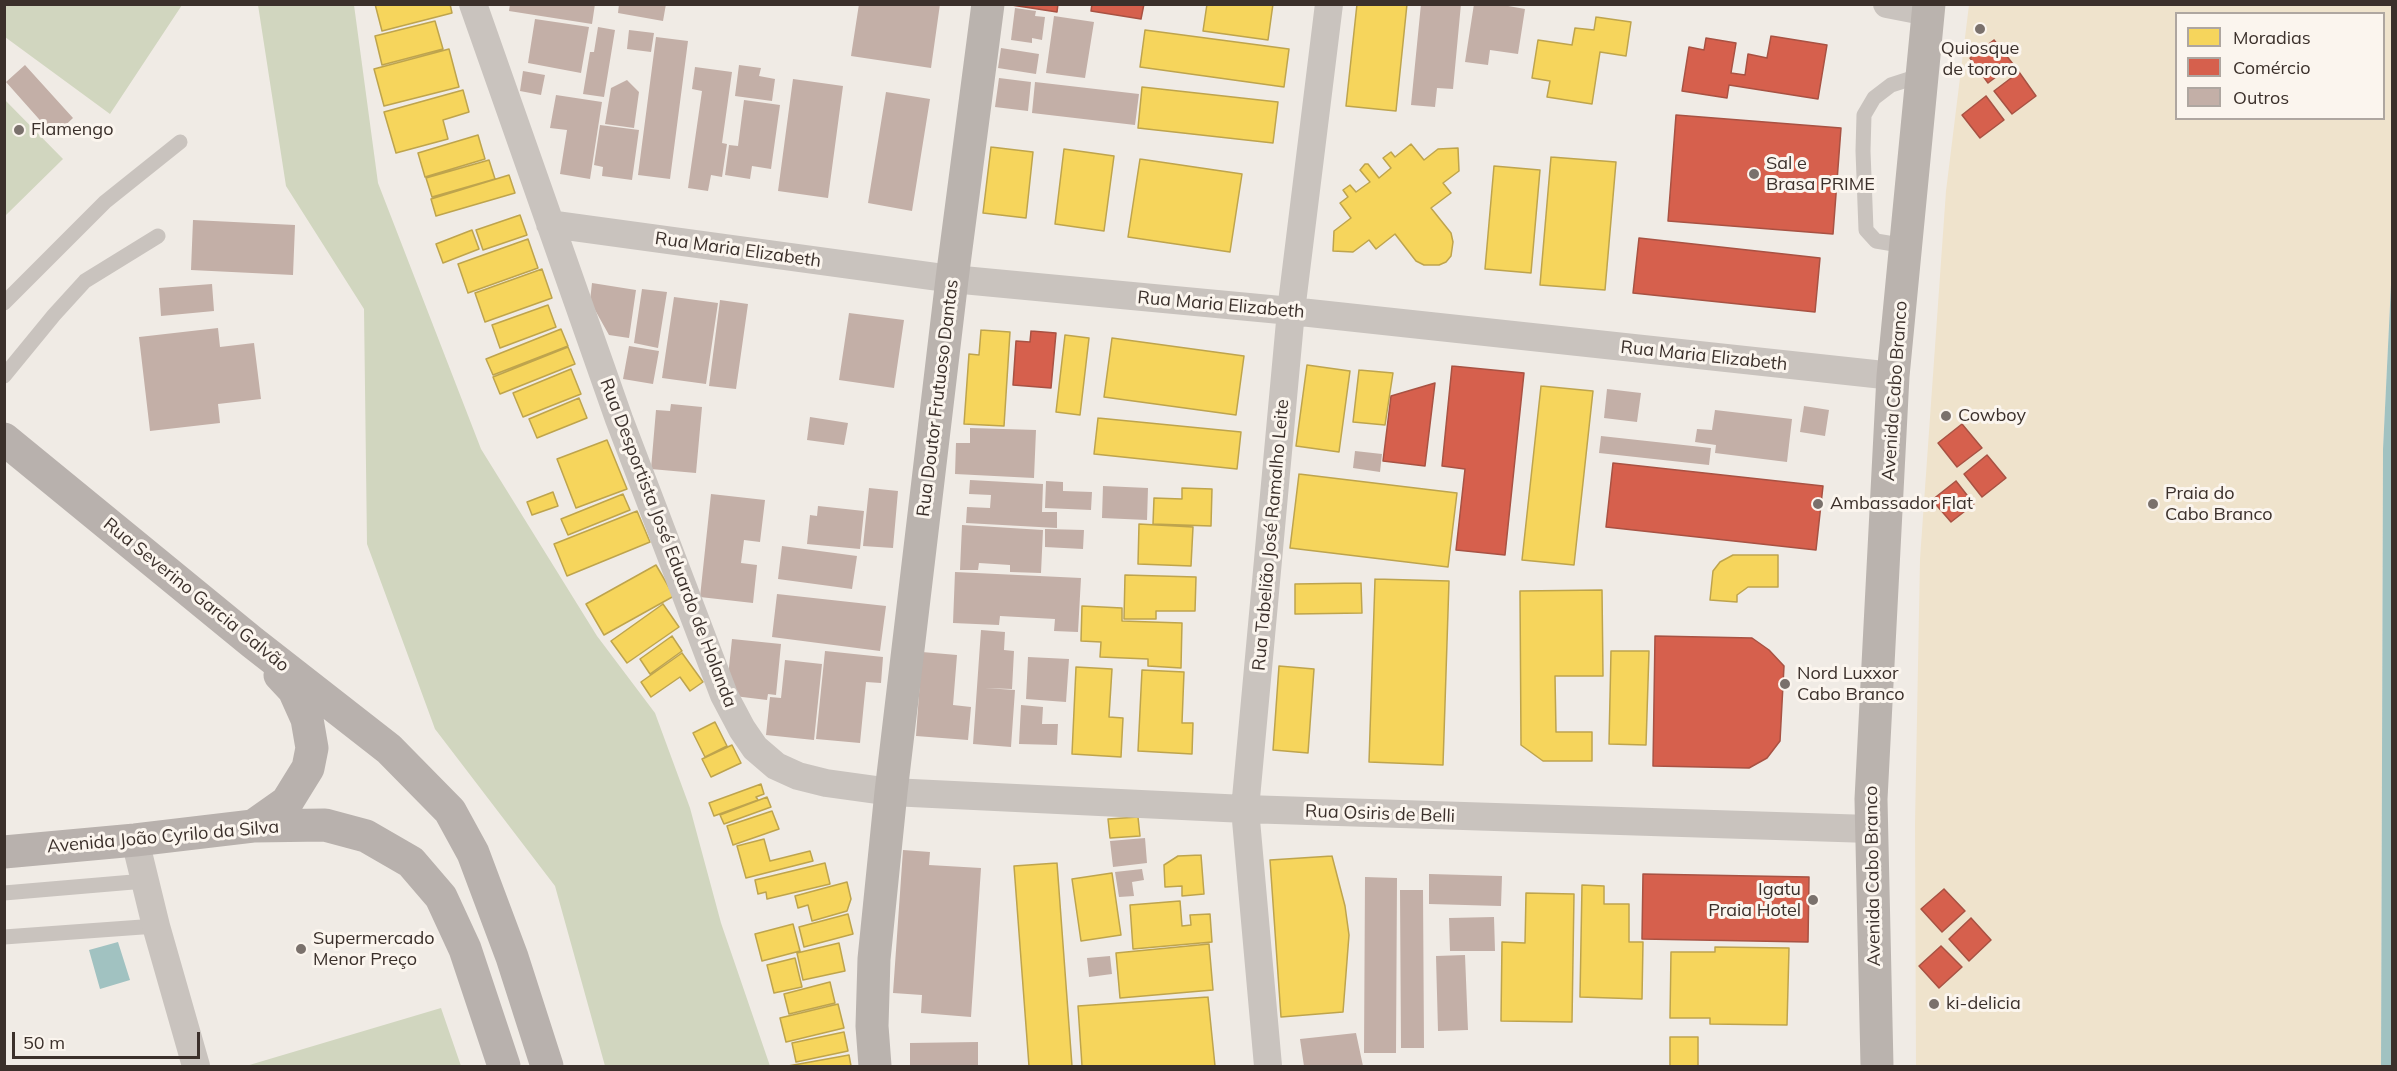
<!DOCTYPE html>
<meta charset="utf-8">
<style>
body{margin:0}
#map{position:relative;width:2397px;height:1071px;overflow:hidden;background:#f0ebe5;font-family:Mulish,sans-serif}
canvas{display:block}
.frame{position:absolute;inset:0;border:6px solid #3b302b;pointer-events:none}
.legend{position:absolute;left:2175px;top:12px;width:210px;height:108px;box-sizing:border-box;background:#fbf5ee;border:2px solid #aea6a0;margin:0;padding:8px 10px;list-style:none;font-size:18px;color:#3b302b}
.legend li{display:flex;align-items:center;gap:12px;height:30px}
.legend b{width:30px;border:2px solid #aea6a0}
.scale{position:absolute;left:12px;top:1032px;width:188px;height:27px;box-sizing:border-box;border:3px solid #3b302b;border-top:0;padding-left:8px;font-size:18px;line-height:21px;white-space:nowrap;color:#3b302b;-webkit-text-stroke:4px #fbf5ee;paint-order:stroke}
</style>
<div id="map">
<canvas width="2397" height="1071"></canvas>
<div class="frame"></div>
<ul class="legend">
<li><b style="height:16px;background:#f6d55c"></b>Moradias</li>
<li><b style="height:16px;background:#d6604d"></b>Comércio</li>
<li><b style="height:16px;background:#c3afa7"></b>Outros</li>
</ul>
<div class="scale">50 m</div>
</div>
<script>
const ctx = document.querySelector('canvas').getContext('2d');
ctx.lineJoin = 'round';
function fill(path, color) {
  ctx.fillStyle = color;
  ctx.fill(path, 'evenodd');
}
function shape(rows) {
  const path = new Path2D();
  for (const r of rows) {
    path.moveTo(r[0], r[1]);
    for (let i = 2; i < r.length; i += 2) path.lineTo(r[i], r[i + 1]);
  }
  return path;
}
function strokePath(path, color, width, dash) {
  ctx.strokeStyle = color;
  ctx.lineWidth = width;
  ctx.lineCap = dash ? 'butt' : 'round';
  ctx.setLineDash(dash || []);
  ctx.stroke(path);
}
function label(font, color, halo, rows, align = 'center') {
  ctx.font = font + ' Mulish,sans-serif';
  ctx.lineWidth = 6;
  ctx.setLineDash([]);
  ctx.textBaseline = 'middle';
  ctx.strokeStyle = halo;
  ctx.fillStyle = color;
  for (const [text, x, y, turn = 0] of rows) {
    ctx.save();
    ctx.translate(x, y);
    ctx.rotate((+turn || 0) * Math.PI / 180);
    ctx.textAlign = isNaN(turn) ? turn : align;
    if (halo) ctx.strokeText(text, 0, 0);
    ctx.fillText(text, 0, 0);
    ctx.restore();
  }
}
const green = shape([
 [5,4,182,4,182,5,110,114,5,37],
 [258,5,354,5,378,183,481,449,597,636,655,713,690,808,721,923,770,1066,605,1066,555,886,435,729,367,544,364,309,286,186],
 [5,100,63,159,5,216],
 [441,1008,461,1066,246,1066]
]);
const sand = shape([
 [1969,5,2392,5,2392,264,2383,449,2381,1066,1916,1066,1915,824,1920,559,1946,191],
 [2176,14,2384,14,2384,118,2176,118]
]);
const water = shape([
 [2392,264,2392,1066,2381,1066,2383,449],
 [118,942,130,980,100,989,89,950]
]);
const homes = shape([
 [375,4,450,4,452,13,382,31,375,4],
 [1207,4,1273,4,1268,40,1203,31,1207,4],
 [1357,4,1407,4,1396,111,1346,106,1357,4],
 [1596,17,1631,22,1626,56,1600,52,1592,104,1547,97,1550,81,1532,78,1538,40,1572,45,1575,28,1594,30,1596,17],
 [435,21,443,49,382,65,375,36,435,21],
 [1145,30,1289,49,1284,87,1140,67,1145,30],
 [449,49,459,87,384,106,374,69,449,49],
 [1142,87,1278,102,1273,143,1138,128,1142,87],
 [463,90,469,112,443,120,448,139,396,153,384,112,463,90],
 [478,135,485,159,425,177,418,153,478,135],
 [1411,144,1424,160,1438,149,1458,148,1459,171,1443,183,1451,193,1431,208,1451,233,1453,242,1451,256,1446,262,1439,265,1424,265,1416,261,1395,234,1376,249,1369,240,1353,252,1333,251,1334,231,1351,218,1340,203,1348,197,1343,190,1350,185,1356,192,1370,182,1360,170,1365,164,1368,164,1379,178,1391,168,1383,158,1391,152,1395,157,1411,144],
 [991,147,1033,152,1026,218,983,213,991,147],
 [1064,149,1114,156,1104,231,1055,224,1064,149],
 [1551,157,1616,162,1605,290,1540,285,1551,157],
 [1140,159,1242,174,1230,252,1128,237,1140,159],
 [489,160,495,179,432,197,426,178,489,160],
 [1494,166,1540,170,1531,273,1485,269,1494,166],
 [509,175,515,193,436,216,431,199,509,175],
 [520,215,527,235,483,250,476,230,520,215],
 [472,230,479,249,443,263,436,244,472,230],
 [528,239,538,268,468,293,458,264,528,239],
 [542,269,552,298,485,322,475,293,542,269],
 [548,305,556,327,500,348,492,325,548,305],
 [561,329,568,346,493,375,486,359,561,329],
 [981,330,1010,332,1004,426,964,424,969,354,979,355,981,330],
 [1065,335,1089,338,1080,415,1056,412,1065,335],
 [1112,338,1244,356,1236,415,1104,397,1112,338],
 [568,347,575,364,500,394,493,377,568,347],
 [1307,365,1350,371,1339,452,1296,446,1307,365],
 [571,369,581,394,523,417,513,393,571,369],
 [1359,370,1393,373,1385,425,1353,422,1359,370],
 [1541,386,1593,391,1574,565,1522,560,1541,386],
 [579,398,587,418,537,438,529,419,579,398],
 [1098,418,1241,432,1237,469,1094,454,1098,418],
 [607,440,627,489,576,508,557,459,607,440],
 [1299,474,1457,493,1448,567,1290,548,1299,474],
 [1182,488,1212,489,1211,526,1153,524,1154,498,1182,499,1182,488],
 [553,492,558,506,532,515,527,502,553,492],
 [623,494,630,510,568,535,561,519,623,494],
 [637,511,650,542,567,576,554,544,637,511],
 [1139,524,1193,527,1191,566,1138,564,1139,524],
 [1733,555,1778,555,1778,587,1748,587,1737,595,1737,602,1710,600,1713,571,1720,562,1733,555],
 [656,565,674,596,604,635,586,604,656,565],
 [1125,575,1196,577,1195,611,1156,611,1156,619,1124,619,1125,575],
 [1375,579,1449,581,1443,765,1369,762,1375,579],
 [1361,583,1362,613,1295,614,1295,584,1361,583],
 [1602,590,1603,676,1555,676,1556,732,1592,732,1592,761,1543,761,1521,745,1520,591,1602,590],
 [663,604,679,627,627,663,611,641,663,604],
 [1082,606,1122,608,1122,621,1182,623,1181,668,1148,666,1148,659,1100,657,1101,642,1081,641,1082,606],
 [672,636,682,651,650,674,640,659,672,636],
 [1611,651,1649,651,1646,745,1609,744,1611,651],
 [682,653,703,682,690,691,680,677,651,697,641,682,682,653],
 [1279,666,1314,669,1308,753,1273,750,1279,666],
 [1076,667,1112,669,1109,717,1123,718,1121,757,1072,754,1076,667],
 [1142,670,1184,672,1182,723,1193,723,1192,754,1138,751,1142,670],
 [715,722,727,746,705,757,693,733,715,722],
 [732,745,741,763,711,777,702,759,732,745],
 [761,784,764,794,756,797,758,800,714,816,709,803,761,784],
 [767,797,771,807,724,824,720,815,767,797],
 [772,811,779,829,733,845,727,826,772,811],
 [1138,817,1140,836,1110,838,1108,819,1138,817],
 [764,839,770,861,810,851,813,861,746,878,737,846,764,839],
 [1201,855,1204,894,1182,896,1182,886,1165,887,1164,865,1178,856,1201,855],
 [1332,856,1345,906,1349,935,1343,1012,1281,1017,1270,860,1332,856],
 [825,863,830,884,767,899,766,892,758,894,755,880,825,863],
 [1057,863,1072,1066,1029,1066,1014,866,1057,863],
 [1112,873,1121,935,1081,941,1072,879,1112,873],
 [847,882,851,899,847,911,812,921,808,905,798,908,795,896,847,882],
 [1582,885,1604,886,1604,904,1629,904,1629,942,1643,942,1642,999,1580,997,1582,885],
 [1526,893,1574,894,1572,1022,1501,1021,1502,942,1525,943,1526,893],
 [1180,901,1182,926,1191,925,1190,915,1210,914,1212,942,1133,949,1130,905,1180,901],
 [848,914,853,934,804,947,799,927,848,914],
 [793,924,800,951,762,961,755,934,793,924],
 [839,943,845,971,803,980,797,953,839,943],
 [1209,944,1213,990,1120,998,1116,953,1209,944],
 [1715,947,1789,948,1787,1025,1710,1024,1710,1018,1670,1018,1671,952,1715,952,1715,947],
 [795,958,802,987,774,993,767,965,795,958],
 [830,982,835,1003,789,1014,784,994,830,982],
 [1208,997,1215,1066,1082,1066,1078,1006,1208,997],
 [838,1004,844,1028,786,1042,780,1018,838,1004],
 [844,1032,848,1051,796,1062,792,1043,844,1032],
 [1670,1037,1698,1037,1698,1066,1670,1066,1670,1037],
 [849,1055,851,1066,788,1066,849,1055]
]);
const shops = shape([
 [1005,4,1058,4,1057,12,1005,4],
 [1092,4,1144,4,1141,19,1091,11,1092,4],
 [1771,36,1827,45,1818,99,1729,85,1727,98,1682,91,1689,47,1704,50,1706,38,1736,43,1731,73,1745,75,1748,54,1767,58,1771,36],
 [1994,40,2013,64,1988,83,1970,58,1994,40],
 [2019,72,2036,96,2012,114,1994,91,2019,72],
 [1986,96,2004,120,1980,138,1962,115,1986,96],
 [1676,115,1841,128,1833,234,1668,221,1676,115],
 [1639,238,1820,258,1815,312,1633,293,1639,238],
 [1031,331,1056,333,1051,388,1013,385,1016,341,1030,342,1031,331],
 [1452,366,1524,373,1505,555,1456,550,1465,469,1442,466,1452,366],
 [1435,383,1425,466,1383,461,1391,396,1435,383],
 [1962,424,1982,448,1957,467,1938,443,1962,424],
 [1987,455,2006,478,1982,497,1964,474,1987,455],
 [1613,463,1823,486,1816,550,1606,527,1613,463],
 [1956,481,1974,504,1951,522,1932,500,1956,481],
 [1655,636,1752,638,1769,650,1784,666,1780,741,1767,758,1749,768,1653,766,1655,636],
 [1643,874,1809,877,1808,942,1642,939,1643,874],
 [1944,889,1965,911,1942,932,1921,909,1944,889],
 [1971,918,1991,940,1969,961,1949,939,1971,918],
 [1941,946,1962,967,1939,988,1919,966,1941,946]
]);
const building = shape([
 [510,4,595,4,592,24,509,11],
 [619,4,666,4,663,21,618,13],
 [859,4,940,4,931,68,851,56],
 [1421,4,1461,4,1453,89,1437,88,1435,107,1411,105],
 [1474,4,1497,4,1525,9,1518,54,1490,50,1488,65,1465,62],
 [1015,8,1036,11,1035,16,1045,17,1042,40,1032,38,1032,43,1011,40],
 [1054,16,1094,22,1085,78,1046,73],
 [535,19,589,27,581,73,528,63],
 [598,27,615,30,604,97,583,94,590,52,594,52],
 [629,30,654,33,651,52,627,49],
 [656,37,688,41,670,179,638,175],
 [1001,48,1039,54,1036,74,998,68],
 [25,65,73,118,54,136,6,82],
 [739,65,761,68,759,76,775,79,772,101,735,96],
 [695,67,732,72,722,143,727,144,722,177,711,175,708,191,688,188,702,91,692,89],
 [523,71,545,75,541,95,520,91],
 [999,78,1031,82,1028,111,995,107],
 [793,79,843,86,828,198,778,191],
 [627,80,639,92,634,128,605,124,611,88],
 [1035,82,1139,94,1135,125,1032,113],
 [886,92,930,99,912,211,868,203],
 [556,95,602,102,590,179,560,174,567,130,550,128],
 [744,100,780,105,771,169,752,166,750,179,725,175,729,145,738,146],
 [600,125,639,130,632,180,602,176,603,167,594,165],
 [193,220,295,225,293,275,191,270],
 [592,283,636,290,629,338,609,335,590,301],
 [212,284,214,311,161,316,159,288],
 [642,289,667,292,658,348,634,343],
 [674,297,718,303,706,384,662,378],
 [720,300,748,304,736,389,709,386],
 [849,313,904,320,894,388,839,380],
 [218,328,220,347,254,343,261,399,218,404,220,423,150,431,139,337],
 [629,346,659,351,653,384,623,379],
 [1607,389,1641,393,1637,422,1604,418],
 [671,404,702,407,696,473,651,469,656,410,670,411],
 [1804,406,1829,410,1825,436,1800,432],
 [1715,410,1792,419,1787,462,1715,453,1716,445,1695,442,1697,429,1712,430],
 [810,417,848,423,844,445,807,440],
 [970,428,1036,430,1034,478,955,474,956,443,970,443],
 [1601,436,1711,448,1709,465,1599,453],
 [1355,451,1382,454,1380,472,1353,468],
 [970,480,1043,484,1042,512,1057,512,1057,528,966,523,967,507,990,508,991,495,969,494],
 [1046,481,1063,482,1063,491,1092,492,1091,510,1045,508],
 [1103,486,1148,488,1147,520,1102,518],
 [869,488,898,491,893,548,863,546],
 [711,494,765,500,760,542,744,540,741,563,757,565,753,603,700,597],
 [818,506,864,511,860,549,807,544,810,515,817,516],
 [962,525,1043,530,1041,573,1010,572,1010,565,979,563,978,570,960,570],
 [1045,529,1084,530,1083,549,1045,547],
 [782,546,857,556,852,589,778,579],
 [955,572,1081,578,1078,632,1054,631,1055,619,1000,616,999,625,953,623],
 [777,594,886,606,880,651,772,637],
 [981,630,1005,632,1004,650,1014,651,1012,689,985,688,1015,690,1011,747,973,744],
 [732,639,781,644,776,695,768,694,767,700,726,695],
 [825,651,883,657,881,683,866,682,860,743,816,739],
 [922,652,957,655,953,705,971,707,968,740,916,736],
 [1028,657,1069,659,1066,702,1026,699],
 [785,660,822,664,814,740,766,735,770,697,781,698],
 [1021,705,1043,707,1042,724,1058,724,1057,745,1019,744],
 [1145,838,1147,863,1113,867,1110,841],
 [903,850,930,852,929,865,981,868,971,1017,921,1013,922,995,893,993],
 [1142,869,1144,880,1132,882,1134,896,1119,897,1115,872],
 [1429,874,1502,876,1501,906,1429,904],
 [1365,877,1397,878,1396,1053,1364,1053],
 [1400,890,1423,890,1424,1048,1401,1048],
 [1494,917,1495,951,1450,951,1449,918],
 [1465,955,1468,1030,1438,1031,1436,956],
 [1110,956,1112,974,1089,977,1087,958],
 [1356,1033,1363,1066,1304,1066,1300,1039],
 [978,1042,978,1066,910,1066,910,1043]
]);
const service = shape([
 [1906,246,1876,241,1866,230,1863,151,1864,115,1874,98,1891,85,1922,75],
 [4,303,105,202,180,142],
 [4,376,54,315,85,281,158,236],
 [4,893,145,881],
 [4,937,156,926]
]);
const minor = shape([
 [473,4,619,419,724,695,742,729,755,748,776,766,798,776,826,783,891,792,1245,809,1870,829],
 [1887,4,1928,12],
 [550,224,952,279,1291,311,1893,376],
 [135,840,156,926,196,1066],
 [1268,1066,1245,809,1291,311,1329,4]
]);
const secondary = shape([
 [875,1066,872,1026,874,959,891,792,952,279,988,4],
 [1877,1066,1871,799,1893,376,1929,4]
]);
const primary = shape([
 [4,439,252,642,389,749,450,811,473,853,512,957,547,1066],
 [253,826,287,802,308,768,312,748,307,719,294,690,280,675],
 [4,852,135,840,253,826,325,825,366,836,411,862,441,897,465,949,504,1066]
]);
const markers = [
 [1980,29,6,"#7a716c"],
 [19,130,6,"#7a716c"],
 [1754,174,6,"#7a716c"],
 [1946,416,6,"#7a716c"],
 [1818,504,6,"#7a716c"],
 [2153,504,6,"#7a716c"],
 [1785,684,6,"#7a716c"],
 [1813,900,6,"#7a716c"],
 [301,949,6,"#7a716c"],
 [1934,1004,6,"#7a716c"]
];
const poiNames = [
 ["Quiosque",1980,49,"center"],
 ["de tororo",1980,70,"center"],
 ["Flamengo",31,130],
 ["Sal e",1766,164],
 ["Brasa PRIME",1766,185],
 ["Cowboy",1958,416],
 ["Praia do",2165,494],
 ["Cabo Branco",2165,515],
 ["Ambassador Flat",1830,504],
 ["Nord Luxxor",1797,674],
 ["Cabo Branco",1797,695],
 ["Igatu",1801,890,"right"],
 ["Praia Hotel",1801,911,"right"],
 ["Supermercado",313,939],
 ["Menor Preço",313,960],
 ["ki-delicia",1946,1004]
];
const streetNames = [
 ["Rua Maria Elizabeth",738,250,8],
 ["Rua Maria Elizabeth",1221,305,5],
 ["Rua Maria Elizabeth",1704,356,6],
 ["Avenida Cabo Branco",1895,391,-86],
 ["Rua Doutor Frutuoso Dantas",938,398,-83],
 ["Rua Tabelião José Ramalho Leite",1271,535,-85],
 ["Rua Desportista José Eduardo de Holanda",668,543,69],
 ["Rua Severino Garcia Galvão",196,595,39],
 ["Rua Osiris de Belli",1380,814,2],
 ["Avenida João Cyrilo da Silva",163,837,-5],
 ["Avenida Cabo Branco",1873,876,-91]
];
fill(green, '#d1d6bf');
fill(sand, '#efe3cc');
fill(water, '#a1c2c1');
fill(homes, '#f6d55c');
strokePath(homes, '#bea44d', 1.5);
fill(shops, '#d6604d');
strokePath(shops, '#a85243', 1.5);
fill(building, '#c3afa7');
strokePath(service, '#c9c3be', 15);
strokePath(minor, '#c9c3be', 28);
strokePath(secondary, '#bab3ae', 33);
strokePath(primary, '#b8b1ad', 33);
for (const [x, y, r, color] of markers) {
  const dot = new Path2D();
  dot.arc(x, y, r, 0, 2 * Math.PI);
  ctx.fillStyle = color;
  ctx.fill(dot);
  strokePath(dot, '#fbf5ee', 2);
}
label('18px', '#3b302b', '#fbf5ee', poiNames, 'left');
label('18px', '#3b302b', '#fbf5ee', streetNames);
</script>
